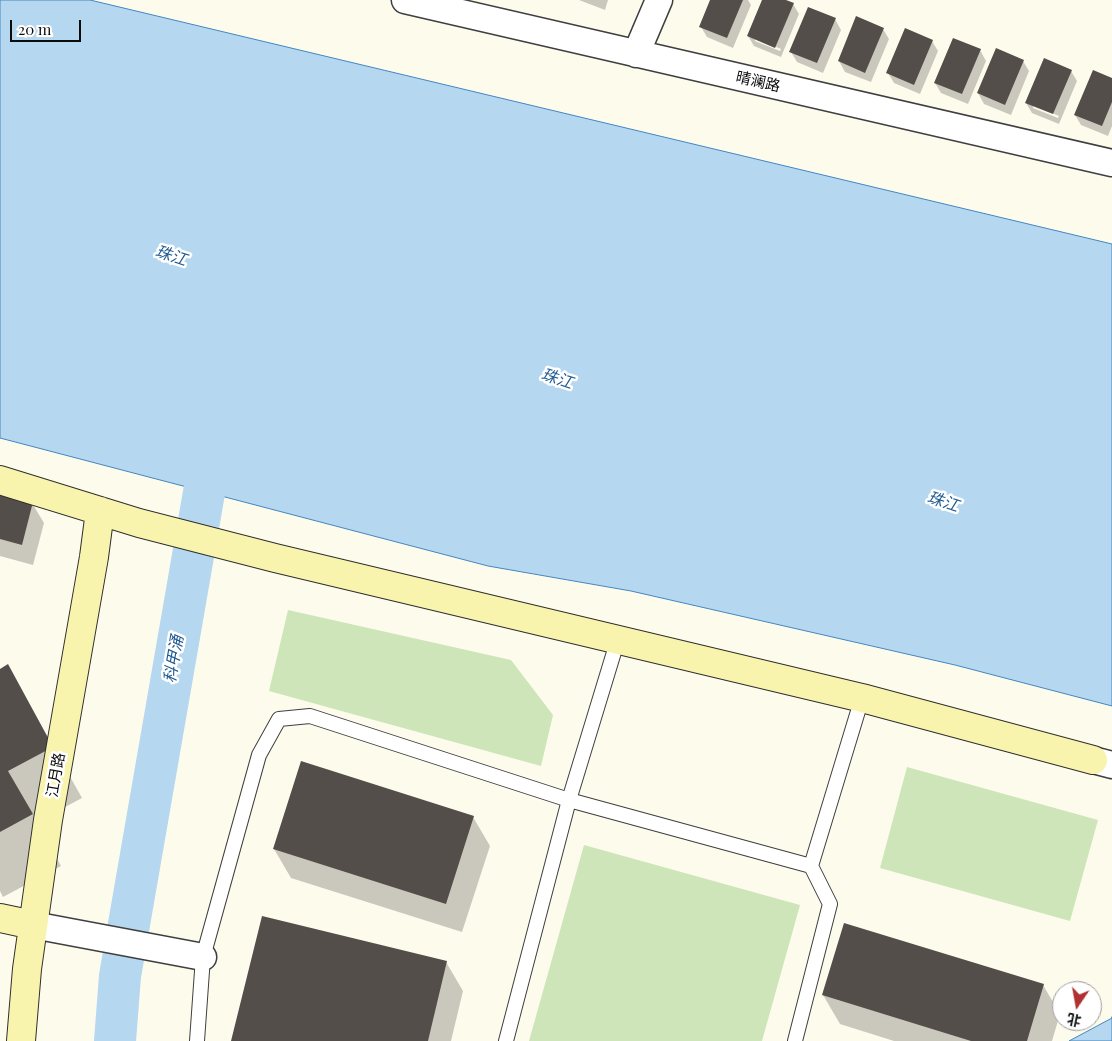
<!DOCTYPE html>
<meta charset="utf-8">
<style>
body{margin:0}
#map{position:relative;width:1112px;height:1041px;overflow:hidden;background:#fdfbec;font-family:"Playfair Display","Noto Sans SC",serif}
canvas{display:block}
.north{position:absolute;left:1052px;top:981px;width:50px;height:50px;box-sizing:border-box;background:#fff;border:1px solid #9e9e9e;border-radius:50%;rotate:192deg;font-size:14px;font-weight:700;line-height:20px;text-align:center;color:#0c0c0c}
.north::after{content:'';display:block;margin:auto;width:18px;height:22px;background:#b03130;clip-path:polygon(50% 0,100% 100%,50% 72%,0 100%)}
.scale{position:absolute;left:10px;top:20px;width:71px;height:22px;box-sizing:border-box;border:2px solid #0c0c0c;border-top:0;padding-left:6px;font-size:15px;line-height:18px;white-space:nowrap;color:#0c0c0c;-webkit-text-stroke:4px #fff;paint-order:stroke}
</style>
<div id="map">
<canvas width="1112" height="1041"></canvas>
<div class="north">北</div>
<div class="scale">20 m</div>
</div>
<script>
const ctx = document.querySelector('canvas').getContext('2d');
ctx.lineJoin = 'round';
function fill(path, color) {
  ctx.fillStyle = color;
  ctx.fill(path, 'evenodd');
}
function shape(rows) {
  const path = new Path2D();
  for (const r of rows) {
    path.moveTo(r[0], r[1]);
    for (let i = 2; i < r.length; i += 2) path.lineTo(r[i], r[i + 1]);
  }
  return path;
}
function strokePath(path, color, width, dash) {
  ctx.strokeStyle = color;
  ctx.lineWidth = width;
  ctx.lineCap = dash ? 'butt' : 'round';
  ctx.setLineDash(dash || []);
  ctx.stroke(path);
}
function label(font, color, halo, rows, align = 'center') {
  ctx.font = font + ' "Playfair Display","Noto Sans SC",serif';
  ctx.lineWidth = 5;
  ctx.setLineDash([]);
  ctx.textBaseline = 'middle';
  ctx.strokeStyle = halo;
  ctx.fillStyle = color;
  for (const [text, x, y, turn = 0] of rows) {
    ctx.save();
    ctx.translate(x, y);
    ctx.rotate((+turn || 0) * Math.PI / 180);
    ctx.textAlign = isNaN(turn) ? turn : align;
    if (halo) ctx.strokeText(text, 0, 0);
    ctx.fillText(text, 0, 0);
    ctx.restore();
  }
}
const green = shape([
 [288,610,511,660,553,715,541,766,269,691],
 [907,767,1098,820,1070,921,880,868],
 [584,845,800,905,762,1041,529,1041]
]);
const water = shape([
 [0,0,90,0,1112,244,1112,706,955,665,631,591,488,566,0,438,0,0],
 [1112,1017,1112,1041,1069,1041,1112,1018,1112,1017]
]);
const shadow = shape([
 [579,0,608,0,605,10],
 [712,0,748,0,751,5,733,48,707,37,701,27],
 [764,0,783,0,793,4,799,14,781,57,754,46,748,36],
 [755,38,781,49,780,51,755,41],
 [835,19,841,30,823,73,797,62,791,52],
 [883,29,889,39,871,82,845,72,839,61],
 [932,41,938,51,920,94,894,83,888,73],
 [980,50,986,61,968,104,941,93,935,83],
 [1023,61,1029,71,1011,115,984,104,978,93],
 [1071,71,1077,81,1059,124,1032,113,1026,103],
 [1033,105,1059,116,1058,118,1033,108],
 [1112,79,1112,126,1108,136,1081,125,1075,115],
 [0,495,32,503,44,523,33,565,0,556],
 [8,666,82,798,37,822,61,866,3,897,0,891,0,670],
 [473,817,490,846,462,932,291,878,274,849],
 [446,962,463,991,451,1041,232,1041],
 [1043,985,1060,1014,1052,1041,894,1041,840,1024,823,995]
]);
const river = shape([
 [115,1041,120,976,214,435]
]);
const building = shape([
 [710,0,743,0,727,38,699,27],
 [762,0,786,0,794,3,775,48,747,36],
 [808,7,836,18,817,63,789,52],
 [856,16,884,28,865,73,838,61],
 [905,28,933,40,914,85,886,73],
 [953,38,981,49,962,94,934,83],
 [996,48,1024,60,1005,105,977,93],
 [1044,58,1072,70,1053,114,1025,103],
 [1093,70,1112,78,1112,102,1102,126,1074,115],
 [0,493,33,502,22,545,0,539],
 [8,664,53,747,8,771,33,814,0,832,0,669],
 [301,761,474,816,446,904,273,849],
 [262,916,447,961,428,1041,231,1041],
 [844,923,1044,984,1027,1041,971,1041,822,995]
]);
const lane = shape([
 [811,866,862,698],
 [197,1041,203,957,259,755,279,719,310,716,569,800,811,866,830,904,795,1041],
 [506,1041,569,800,618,639]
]);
const street = shape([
 [405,0,1112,163],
 [636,54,659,0],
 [1093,760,1112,765],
 [33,925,203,957]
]);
const secondary = shape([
 [0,480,139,523,275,558,862,698,1093,760],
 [0,918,33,925],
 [21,1041,27,969,48,820,94,557,100,511]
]);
const streetNames = [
 ["晴澜路",758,82,13],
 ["江月路",56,775,-80]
];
const waterNames = [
 ["珠江",171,256,18],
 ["珠江",557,379,18],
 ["珠江",943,502,18],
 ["科甲涌",174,659,-80]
];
fill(green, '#cde5b9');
fill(water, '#b5d7f0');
strokePath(water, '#4387c1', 1);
fill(shadow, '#0003');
strokePath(river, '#b5d7f0', 42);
fill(building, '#534e49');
strokePath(lane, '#3f3f3f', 16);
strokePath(street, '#3f3f3f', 29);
strokePath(secondary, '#2e2e2e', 30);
strokePath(lane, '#fff', 14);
strokePath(street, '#fff', 26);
strokePath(secondary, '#f8f4ad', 28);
label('15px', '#0c0c0c', '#fff', streetNames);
label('italic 16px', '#205a92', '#fff', waterNames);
</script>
